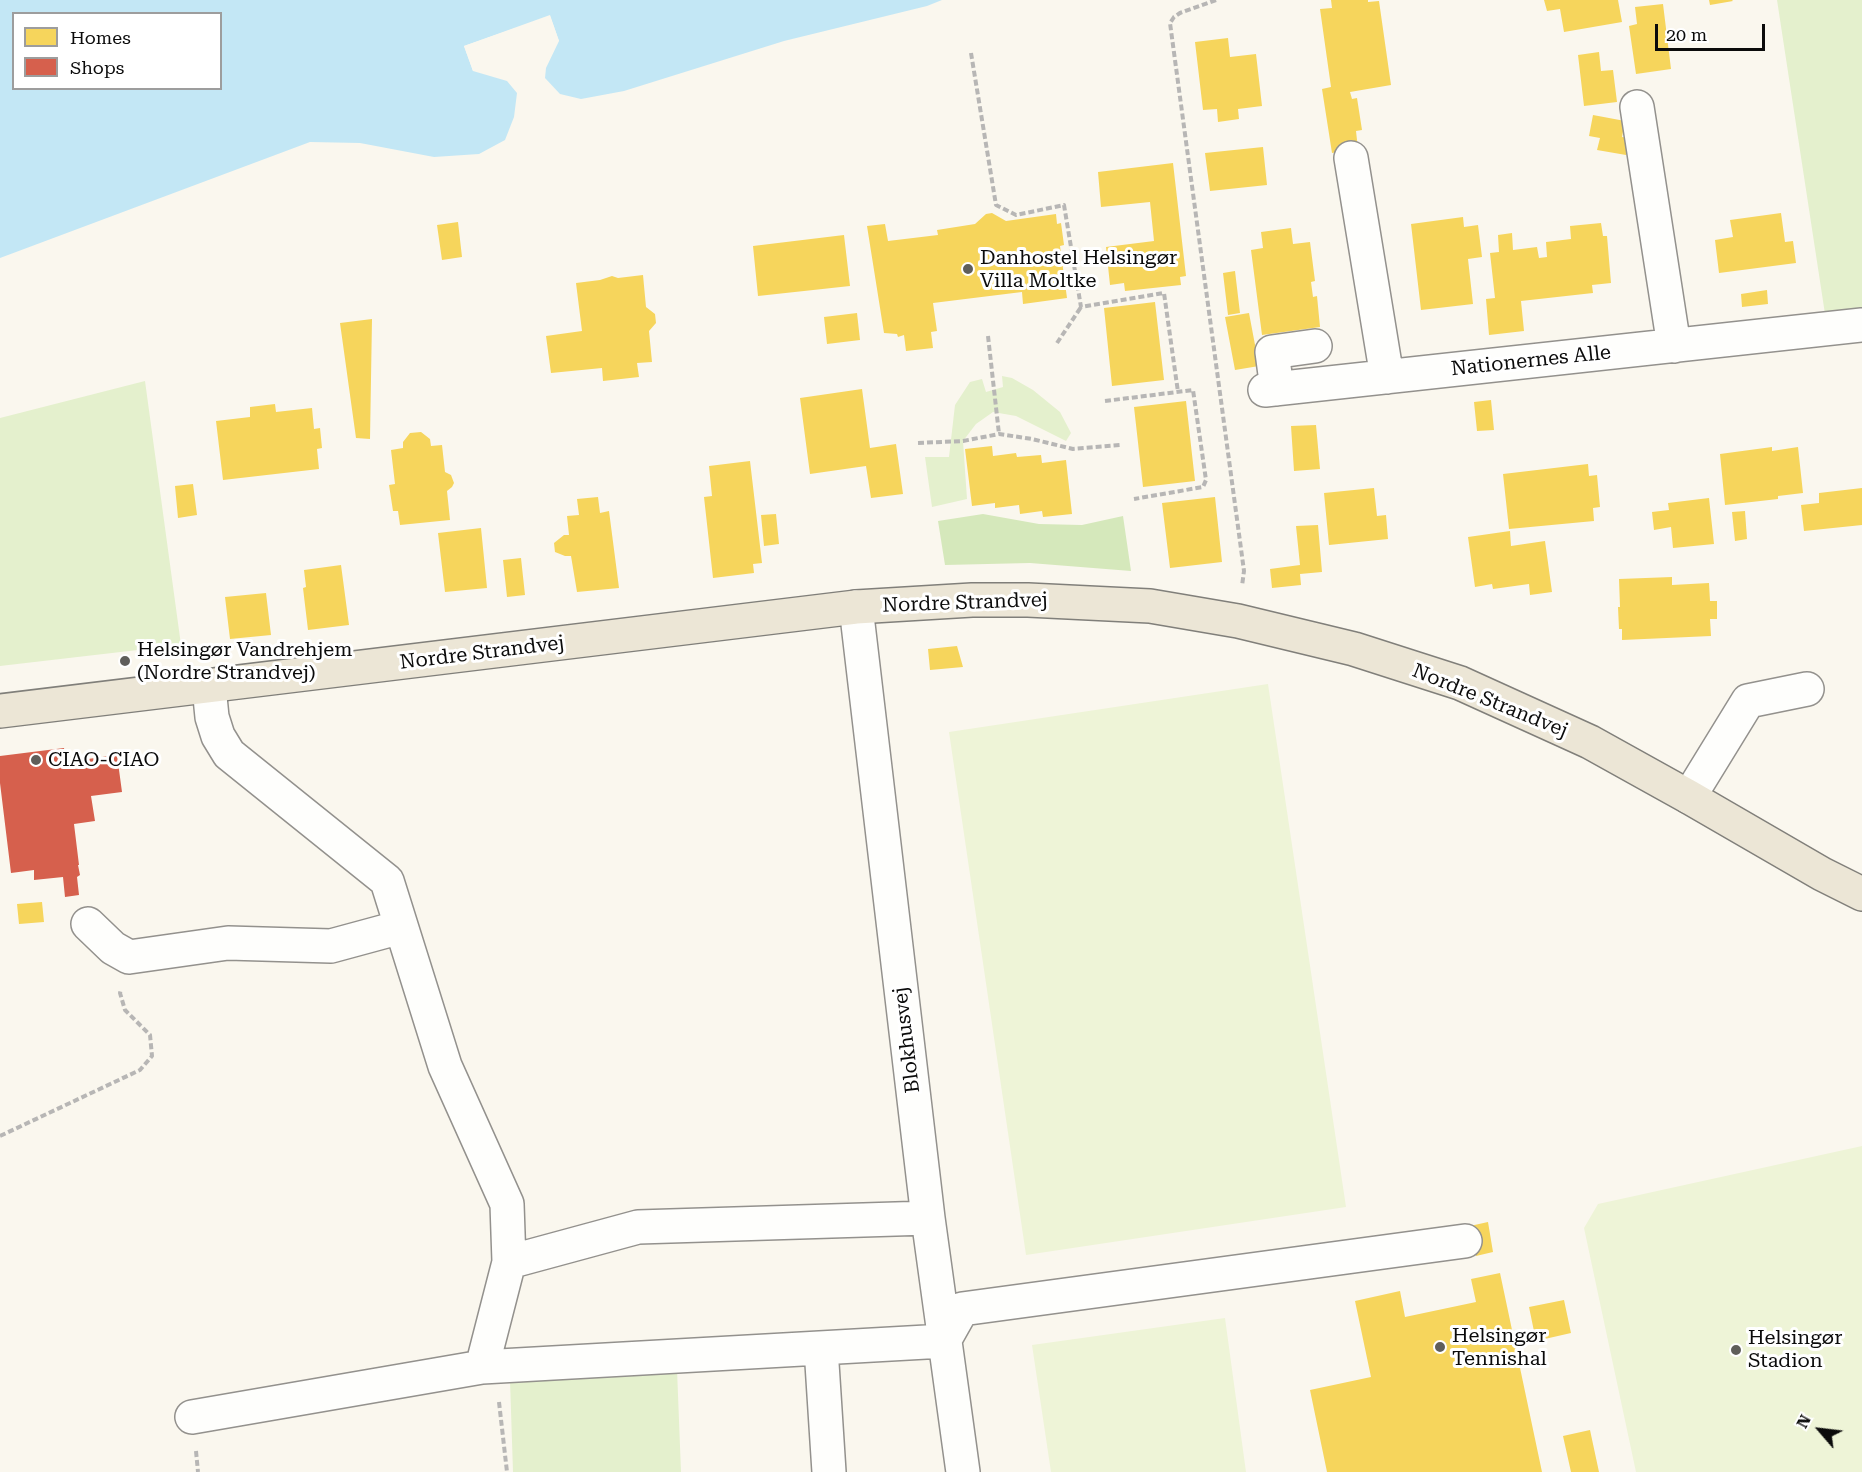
<!DOCTYPE html>
<meta charset="utf-8">
<style>
body{margin:0}
#map{position:relative;width:1862px;height:1472px;overflow:hidden;background:#faf7ee;font-family:"Roboto Serif",serif}
canvas{display:block}
.legend{position:absolute;left:12px;top:12px;width:210px;height:78px;box-sizing:border-box;background:#fff;border:2px solid #9d9d9d;margin:0;padding:8px 10px;list-style:none;font-size:18px;color:#0b0b0b}
.legend li{display:flex;align-items:center;gap:12px;height:30px}
.legend b{width:30px;border:2px solid #9d9d9d}
.north{position:absolute;left:1790px;top:1400px;width:60px;height:60px;-webkit-text-stroke:4px #fff;paint-order:stroke;rotate:298deg;font-size:16px;font-weight:700;line-height:24px;text-align:center;color:#0b0b0b}
.north::after{content:'';display:block;margin:auto;width:21px;height:27px;background:#0b0b0b;clip-path:polygon(50% 0,100% 100%,50% 72%,0 100%)}
.scale{position:absolute;left:1655px;top:24px;width:110px;height:27px;box-sizing:border-box;border:3px solid #0b0b0b;border-top:0;padding-left:8px;font-size:18px;line-height:21px;white-space:nowrap;color:#0b0b0b;-webkit-text-stroke:4px #fff;paint-order:stroke}
</style>
<div id="map">
<canvas width="1862" height="1472"></canvas>
<ul class="legend">
<li><b style="height:16px;background:#f6d55c"></b>Homes</li>
<li><b style="height:16px;background:#d6604d"></b>Shops</li>
</ul>
<div class="north">N</div>
<div class="scale">20 m</div>
</div>
<script>
const ctx = document.querySelector('canvas').getContext('2d');
ctx.lineJoin = 'round';
function fill(path, color) {
  ctx.fillStyle = color;
  ctx.fill(path, 'evenodd');
}
function shape(rows) {
  const path = new Path2D();
  for (const r of rows) {
    path.moveTo(r[0], r[1]);
    for (let i = 2; i < r.length; i += 2) path.lineTo(r[i], r[i + 1]);
  }
  return path;
}
function strokePath(path, color, width, dash) {
  ctx.strokeStyle = color;
  ctx.lineWidth = width;
  ctx.lineCap = dash ? 'butt' : 'round';
  ctx.setLineDash(dash || []);
  ctx.stroke(path);
}
function label(font, color, halo, rows, align = 'center') {
  ctx.font = font + ' "Roboto Serif",serif';
  ctx.lineWidth = 6;
  ctx.setLineDash([]);
  ctx.textBaseline = 'middle';
  ctx.strokeStyle = halo;
  ctx.fillStyle = color;
  for (const [text, x, y, turn = 0] of rows) {
    ctx.save();
    ctx.translate(x, y);
    ctx.rotate((+turn || 0) * Math.PI / 180);
    ctx.textAlign = isNaN(turn) ? turn : align;
    if (halo) ctx.strokeText(text, 0, 0);
    ctx.fillText(text, 0, 0);
    ctx.restore();
  }
}
const green = shape([
 [1777,0,1862,0,1862,309,1825,314],
 [1002,376,1012,378,1033,390,1060,412,1071,433,1066,441,1016,416,993,412,976,424,963,441,967,499,932,507,925,457,949,457,955,405,970,382,982,379,986,392,1003,387],
 [145,381,181,645,0,666,0,418],
 [677,1369,681,1472,513,1472,510,1380]
]);
const forest = shape([
 [983,514,1039,524,1082,525,1123,516,1131,571,1030,563,945,565,938,521]
]);
const pitch = shape([
 [1268,684,1346,1207,1026,1255,949,732],
 [1862,1146,1862,1472,1636,1472,1584,1228,1598,1204],
 [1225,1318,1246,1472,1051,1472,1032,1345]
]);
const water = shape([
 [0,0,942,0,927,6,784,41,624,91,581,99,560,94,545,78,546,68,559,41,550,16,464,46,473,71,507,81,517,93,514,117,505,140,479,154,434,157,360,143,310,142,0,258],
 [14,14,220,14,220,88,14,88]
]);
const pier = shape([
 [550,15,559,41,555,42,548,19,468,48,475,69,478,69,473,71,464,46]
]);
const homes = shape([
 [1331,0,1368,0,1368,2,1379,1,1391,85,1350,92,1352,99,1357,98,1362,130,1356,131,1358,149,1332,153,1322,89,1331,87,1320,9,1332,8],
 [1544,0,1618,0,1622,22,1564,32,1560,9,1547,11],
 [1709,0,1732,0,1733,1,1710,5],
 [1663,4,1671,69,1636,74,1629,26,1637,24,1635,7],
 [1228,38,1230,57,1256,54,1262,106,1238,109,1239,119,1218,122,1217,109,1203,110,1195,42],
 [1599,52,1601,71,1613,70,1617,102,1584,106,1578,55],
 [1593,115,1625,121,1622,137,1629,138,1626,155,1597,150,1600,138,1589,136],
 [1263,147,1267,185,1210,191,1205,153],
 [1173,163,1186,276,1180,277,1181,285,1125,291,1124,283,1110,285,1106,247,1154,241,1150,202,1101,207,1098,172],
 [992,213,1006,221,1056,214,1057,224,1061,223,1064,245,1060,246,1067,298,1023,304,1022,292,933,303,937,331,931,332,933,348,906,351,904,335,898,337,897,334,884,333,867,226,885,224,888,241,938,235,937,230,975,224,986,214],
 [1781,213,1785,242,1793,241,1796,263,1719,273,1715,240,1733,237,1730,220],
 [1463,217,1464,227,1478,225,1482,257,1468,259,1473,304,1421,310,1411,224],
 [458,222,462,257,442,260,437,225],
 [1601,223,1603,236,1607,236,1611,283,1592,285,1593,293,1521,301,1524,331,1489,335,1486,299,1495,298,1490,253,1499,252,1498,235,1512,233,1513,250,1537,247,1539,258,1547,257,1546,242,1571,239,1570,226],
 [1291,228,1293,244,1310,242,1315,281,1311,282,1313,297,1317,296,1320,327,1262,335,1251,250,1263,248,1261,232],
 [844,235,850,286,758,296,753,246],
 [1235,271,1240,313,1228,315,1223,273],
 [643,275,646,307,655,314,656,323,649,331,652,362,637,363,639,377,603,381,602,368,551,373,546,336,582,331,576,283,600,280,612,276,618,278],
 [1767,290,1768,304,1742,307,1741,294],
 [1155,302,1164,380,1112,386,1104,308],
 [857,313,860,340,827,344,824,317],
 [1249,313,1259,366,1235,370,1225,317],
 [372,319,370,439,356,438,340,323],
 [862,389,870,448,896,444,903,494,871,498,866,466,810,474,800,398],
 [1491,400,1494,430,1477,431,1474,402],
 [1186,401,1195,481,1143,487,1134,407],
 [275,404,276,412,312,408,314,429,320,428,322,448,317,449,319,469,223,480,216,421,250,417,250,407],
 [1316,425,1320,469,1294,471,1291,426],
 [421,432,430,439,431,446,442,445,445,472,451,475,454,483,452,487,447,491,450,520,400,525,398,511,393,511,389,485,395,484,391,450,403,448,403,442,410,433],
 [992,446,993,456,1016,453,1017,457,1041,455,1042,463,1066,460,1072,514,1043,517,1042,511,1020,514,1019,505,995,508,995,503,972,506,965,449],
 [1772,447,1772,451,1798,447,1803,493,1778,496,1778,499,1725,505,1720,454],
 [750,461,762,563,753,564,754,573,713,578,704,497,712,496,709,466],
 [1588,464,1589,476,1597,475,1600,507,1593,508,1594,521,1509,529,1503,474],
 [193,484,197,515,178,518,175,486],
 [1374,488,1377,516,1386,515,1388,539,1329,545,1324,493],
 [1862,488,1862,525,1804,531,1801,505,1819,503,1819,493],
 [598,497,600,513,609,511,619,588,577,592,571,556,565,556,555,552,554,543,564,535,569,535,567,516,579,515,577,499],
 [1215,497,1222,562,1170,568,1162,503],
 [1709,498,1714,544,1673,548,1671,527,1654,530,1652,512,1669,510,1668,503],
 [1745,511,1747,539,1735,541,1732,512],
 [776,514,779,544,764,546,761,515],
 [1318,525,1322,572,1300,574,1301,585,1272,588,1270,569,1300,565,1296,526],
 [481,528,487,588,445,592,438,533],
 [1510,531,1511,546,1545,541,1552,592,1530,595,1529,584,1493,589,1492,584,1475,587,1468,537],
 [521,558,525,595,507,597,503,560],
 [341,565,349,625,308,630,303,588,306,587,304,570],
 [1672,577,1672,585,1709,583,1710,601,1717,601,1717,619,1710,619,1711,636,1622,640,1622,629,1619,629,1618,607,1620,607,1619,579],
 [266,593,271,635,230,639,225,597],
 [957,646,963,667,930,670,928,649],
 [42,902,44,922,19,924,17,904],
 [1488,1222,1493,1252,1476,1256,1470,1226],
 [1500,1273,1542,1472,1327,1472,1310,1390,1371,1377,1355,1301,1400,1291,1405,1317,1476,1302,1471,1279],
 [1564,1300,1571,1333,1536,1341,1529,1307],
 [1590,1430,1599,1472,1571,1472,1563,1436]
]);
const shops = shape([
 [64,748,66,762,117,755,122,792,91,796,95,821,74,824,79,865,78,865,80,875,77,877,79,895,65,897,63,877,34,880,34,870,11,873,0,783,0,756]
]);
const path = shape([
 [1216,0,1180,13,1174,17,1170,23,1244,571,1242,586],
 [971,53,996,205,1016,215,1064,205,1081,307,1164,293,1178,392],
 [988,336,999,434],
 [1057,343,1081,307],
 [1105,401,1193,390,1206,480,1203,487,1134,499],
 [918,443,963,441,999,434,1032,439,1073,449,1120,445],
 [0,1136,140,1070,152,1056,150,1035,125,1010,120,993,121,989],
 [499,1402,507,1472],
 [196,1451,198,1472]
]);
const minor = shape([
 [1637,107,1674,346],
 [1351,158,1387,377],
 [1277,389,1272,352,1315,346],
 [1265,390,1862,325],
 [856,607,928,1218,963,1472],
 [209,687,212,717,218,736,229,754,387,881,445,1066,507,1204,509,1262],
 [1689,797,1748,701,1807,689],
 [88,924,113,948,129,957,228,943,331,946,401,927],
 [821,1348,829,1472],
 [482,1367,509,1262,638,1227,928,1218],
 [192,1417,482,1367,944,1341,962,1309,1465,1241]
]);
const major = shape([
 [0,711,856,607,972,600,1028,600,1150,606,1238,621,1354,649,1460,683,1590,742,1689,797,1822,874,1862,894]
]);
const markers = [
 [968,269,6,"#5f5e5a"],
 [125,661,6,"#5f5e5a"],
 [36,760,6,"#5f5e5a"],
 [1440,1347,6,"#5f5e5a"],
 [1736,1350,6,"#5f5e5a"]
];
const poiNames = [
 ["Danhostel Helsingør",980,258],
 ["Villa Moltke",980,281],
 ["Helsingør Vandrehjem",137,650],
 ["(Nordre Strandvej)",137,673],
 ["CIAO-CIAO",48,760],
 ["Helsingør",1452,1336],
 ["Tennishal",1452,1359],
 ["Helsingør",1748,1338],
 ["Stadion",1748,1361]
];
const streetNames = [
 ["Nationernes Alle",1531,361,-6],
 ["Nordre Strandvej",965,603,-2],
 ["Nordre Strandvej",482,653,-7],
 ["Nordre Strandvej",1490,701,22],
 ["Blokhusvej",907,1040,-97]
];
fill(green, '#e4f0cd');
fill(forest, '#d5e8bb');
fill(pitch, '#eef4d7');
fill(water, '#c3e7f5');
fill(pier, '#faf7ee');
fill(homes, '#f6d55c');
fill(shops, '#d6604d');
strokePath(minor, '#93918d', 36);
strokePath(major, '#807f7a', 36);
strokePath(path, '#b7b6b5', 4, [6, 3]);
strokePath(minor, '#fefefc', 33);
strokePath(major, '#ece6d6', 33);
for (const [x, y, r, color] of markers) {
  const dot = new Path2D();
  dot.arc(x, y, r, 0, 2 * Math.PI);
  ctx.fillStyle = color;
  ctx.fill(dot);
  strokePath(dot, '#fff', 2);
}
label('20px', '#0b0b0b', '#fff', poiNames, 'left');
label('20px', '#0b0b0b', '#fff', streetNames);
</script>
